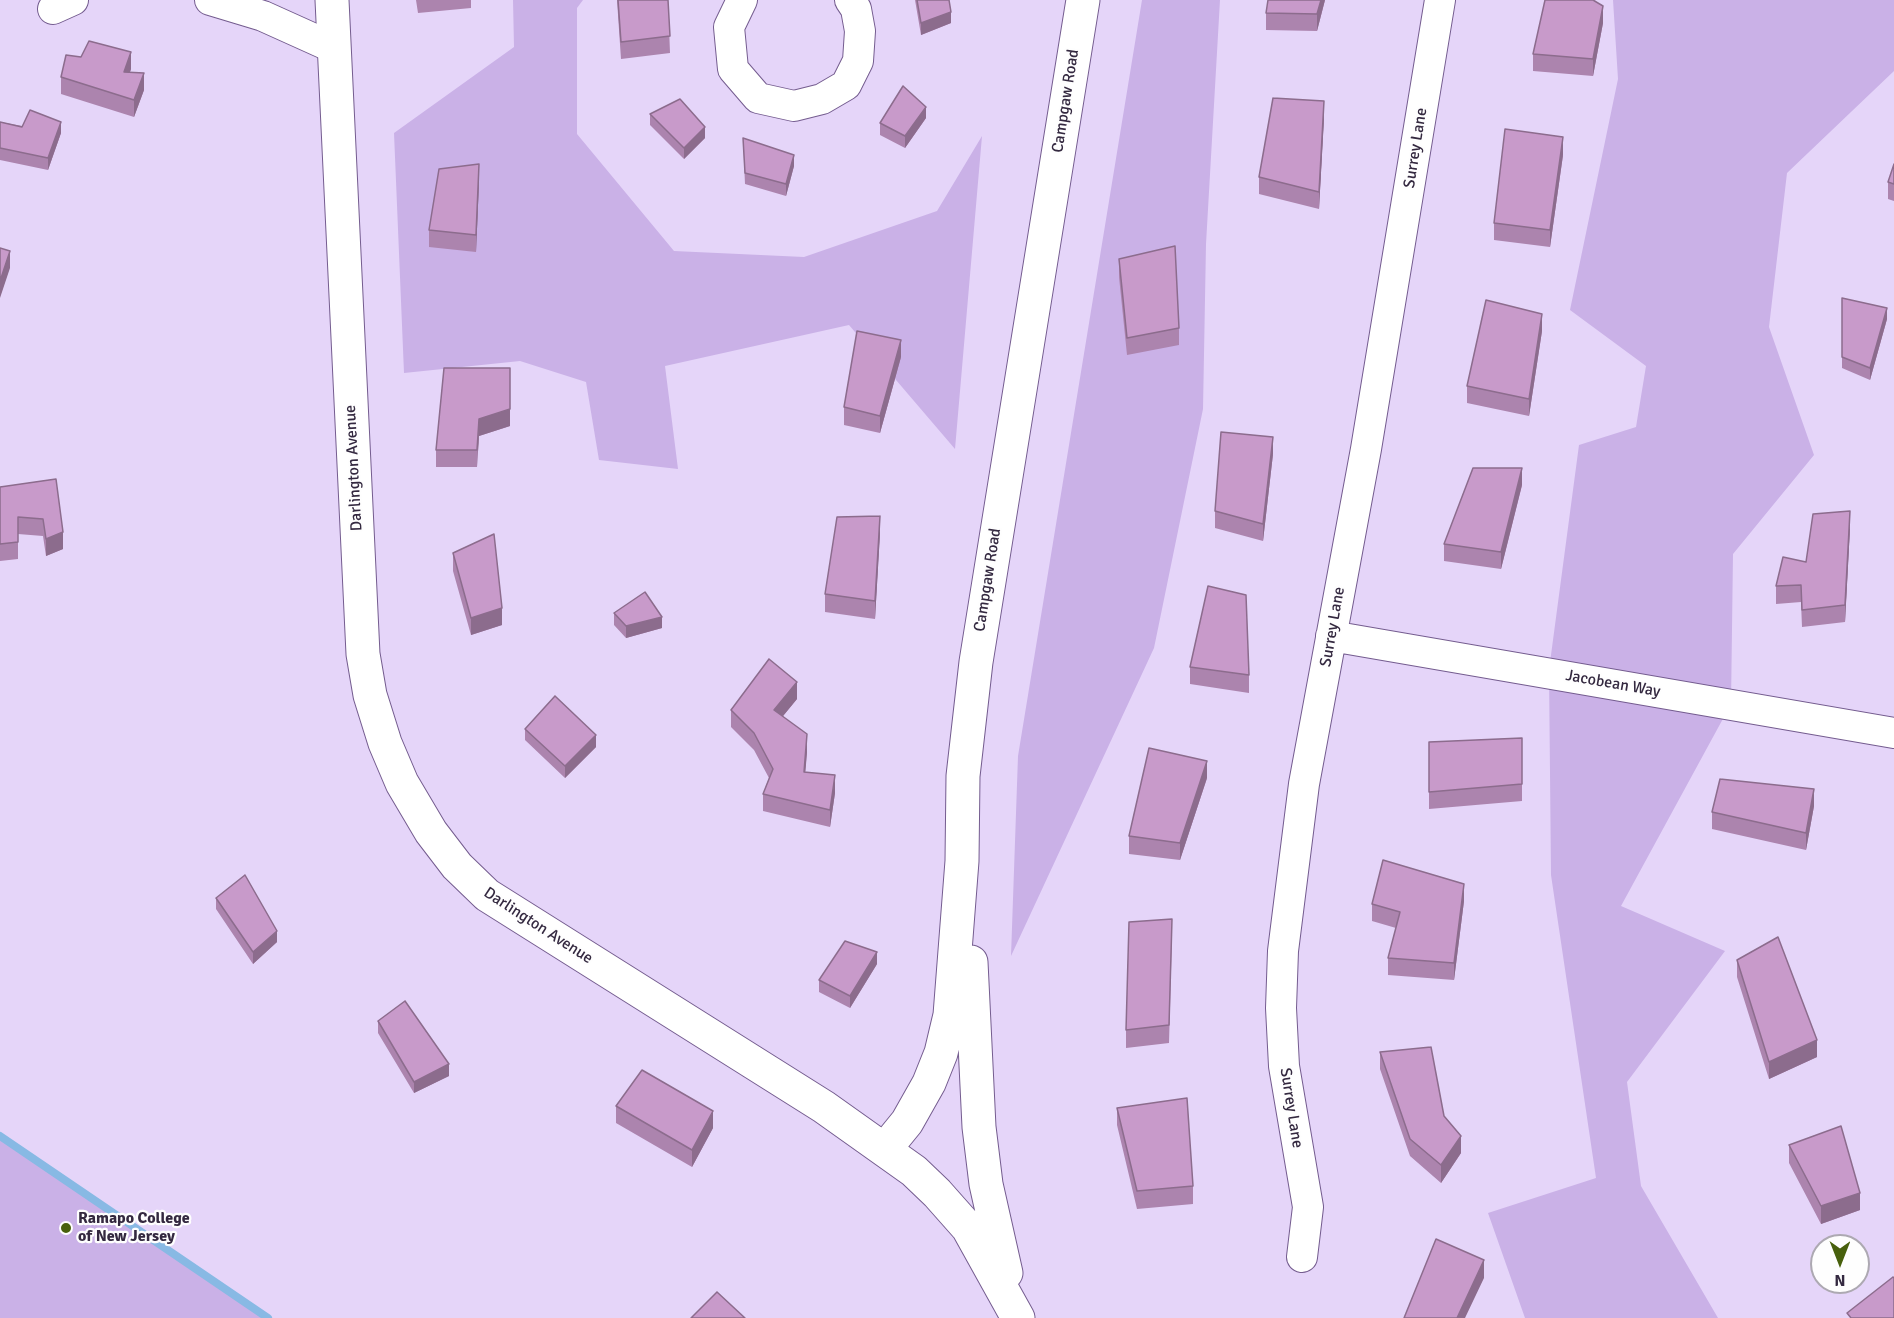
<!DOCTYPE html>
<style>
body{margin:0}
#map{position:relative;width:1894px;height:1318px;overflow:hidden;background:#e5d5f9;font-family:Signika,sans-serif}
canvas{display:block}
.north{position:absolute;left:1810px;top:1234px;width:60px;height:60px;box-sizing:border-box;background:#fefefe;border:2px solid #ada9b2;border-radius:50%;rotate:180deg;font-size:16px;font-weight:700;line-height:24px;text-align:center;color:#342940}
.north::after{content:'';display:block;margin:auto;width:21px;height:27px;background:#48600d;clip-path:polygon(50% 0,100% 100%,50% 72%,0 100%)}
</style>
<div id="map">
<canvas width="1894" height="1318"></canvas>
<div class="north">N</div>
</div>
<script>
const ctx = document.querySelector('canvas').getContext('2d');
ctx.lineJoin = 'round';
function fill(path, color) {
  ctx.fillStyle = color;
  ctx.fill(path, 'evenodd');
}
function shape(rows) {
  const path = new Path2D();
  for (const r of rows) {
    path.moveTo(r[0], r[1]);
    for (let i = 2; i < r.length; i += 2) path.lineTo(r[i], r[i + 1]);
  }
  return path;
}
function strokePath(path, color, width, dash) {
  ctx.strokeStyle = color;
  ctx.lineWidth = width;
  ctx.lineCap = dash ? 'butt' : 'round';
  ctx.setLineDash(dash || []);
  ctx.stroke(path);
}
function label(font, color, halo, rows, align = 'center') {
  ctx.font = font + ' Signika,sans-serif';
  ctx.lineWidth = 4.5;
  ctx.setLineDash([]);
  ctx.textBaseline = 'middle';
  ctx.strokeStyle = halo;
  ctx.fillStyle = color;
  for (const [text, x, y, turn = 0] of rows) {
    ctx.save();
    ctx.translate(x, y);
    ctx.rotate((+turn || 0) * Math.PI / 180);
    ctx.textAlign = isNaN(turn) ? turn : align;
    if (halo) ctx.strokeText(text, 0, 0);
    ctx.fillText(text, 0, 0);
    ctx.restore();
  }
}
const green = shape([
 [513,0,583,0,577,8,577,134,674,251,804,257,937,211,982,136,955,449,849,325,665,366,678,469,599,460,586,382,520,361,404,373,394,133,514,47],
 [1142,0,1220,0,1206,244,1203,409,1154,648,1011,956,1018,756],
 [1613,0,1894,0,1894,71,1787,173,1769,327,1814,455,1733,554,1731,704,1621,906,1725,951,1627,1082,1641,1186,1718,1318,1525,1318,1488,1213,1596,1178,1551,875,1549,670,1579,445,1636,427,1646,366,1570,310,1618,79],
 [0,1136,248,1303,268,1318,0,1318]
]);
const stream = shape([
 [0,1136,268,1318]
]);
const minor = shape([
 [210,0,263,16,334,48],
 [742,0,729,27,733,69,758,98,794,106,822,99,846,85,858,61,860,31,856,9,850,0],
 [53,9,73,0],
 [1331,636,1894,733],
 [1302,1257,1308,1207,1284,1066,1281,1008,1283,951,1304,784,1366,449,1440,0]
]);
const major = shape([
 [332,0,363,654,370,695,385,743,402,783,431,832,457,866,487,895,824,1107,914,1171,937,1193,968,1228,1018,1318],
 [971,962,979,1127,986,1184,1006,1273],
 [885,1149,907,1122,929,1083,941,1053,950,1015,962,861,963,776,976,662,1083,0]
]);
const wall = shape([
 [416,0,471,0,471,8,418,13],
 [617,0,668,0,670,53,621,59],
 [915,0,949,0,951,23,921,35],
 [1325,0,1317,31,1266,30,1266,13],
 [1595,0,1603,23,1593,76,1533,71,1533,54],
 [131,69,130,72,144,90,134,117,61,94,61,77],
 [650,114,705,138,684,159,650,125],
 [926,118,905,148,880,135,880,123],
 [1324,118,1319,209,1259,194,1259,177],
 [0,122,61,133,48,170,0,160],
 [743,138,794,166,786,196,745,184],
 [1563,155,1550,247,1494,240,1494,223],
 [1894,164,1894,201,1888,199,1888,182],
 [479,181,476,252,429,247,429,230],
 [1119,259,1179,328,1179,345,1127,355,1119,277],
 [1842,298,1887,319,1870,380,1842,368],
 [1542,331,1529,416,1467,403,1467,386],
 [901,357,880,433,844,425,844,407],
 [444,368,510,426,479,436,477,467,436,467,436,450],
 [1273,454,1263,541,1215,528,1215,511],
 [56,479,63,549,46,556,43,536,18,534,18,559,0,561,0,487],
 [1522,485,1501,569,1444,561,1444,544],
 [1850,528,1845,622,1802,627,1801,602,1776,604,1776,586,1806,562],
 [880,533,875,619,825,612,825,594],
 [453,553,502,625,471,635,453,571],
 [614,613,662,628,626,638,614,625],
 [1190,667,1249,675,1249,693,1190,684],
 [797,699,783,716,807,752,805,772,835,793,830,827,763,811,763,794,769,778,754,750,731,727,731,710],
 [525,729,596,747,565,778,525,740],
 [1522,738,1522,801,1429,809,1429,742],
 [1207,778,1180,860,1129,854,1129,836],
 [1814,806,1806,850,1712,829,1712,812],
 [216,898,277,942,253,964,216,909],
 [1464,901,1454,980,1388,975,1388,958,1396,928,1372,921,1372,904],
 [1172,936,1169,1043,1126,1048,1126,1030],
 [1737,960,1817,1057,1769,1079,1737,977],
 [877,964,850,1008,819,992,819,980],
 [378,1021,449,1076,414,1093,378,1033],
 [1380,1052,1444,1116,1461,1153,1441,1183,1410,1156,1380,1069],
 [616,1106,713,1128,692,1167,616,1123],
 [1117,1108,1193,1186,1193,1204,1137,1209,1117,1125],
 [1789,1145,1860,1210,1821,1224,1789,1163]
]);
const shadedWall = shape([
 [1321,0,1325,0,1317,31,1317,14],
 [1603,6,1603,23,1593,76,1593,59],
 [951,12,951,23,921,35,921,23],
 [131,52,131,69,124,89,124,72],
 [144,73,144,90,134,117,134,100],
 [1324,101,1324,118,1319,209,1319,192],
 [926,107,926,118,905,148,905,136],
 [61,122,61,133,48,170,48,158],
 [705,127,705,138,684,159,684,148],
 [1563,137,1563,155,1550,247,1550,230],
 [794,155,794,166,786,196,786,184],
 [479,164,479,181,476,252,476,235],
 [10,251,10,268,0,298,0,281],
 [1887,308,1887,319,1870,380,1870,368],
 [1542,314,1542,331,1529,416,1529,399],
 [901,340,901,357,880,433,880,416],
 [510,409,510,426,479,436,477,467,479,419],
 [1273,437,1273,454,1263,541,1263,524],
 [1522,468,1522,485,1501,569,1501,552],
 [1850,511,1850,528,1845,622,1845,605],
 [880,516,880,533,875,619,875,601],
 [63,532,63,549,46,556,46,539],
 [502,608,502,625,471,635,471,618],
 [662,617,662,628,626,638,626,626],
 [797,682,797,699,774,727,774,710],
 [807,734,807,752,804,789,804,772],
 [596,735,596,747,565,778,565,766],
 [1207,761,1207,778,1180,860,1180,843],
 [835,775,835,793,830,827,830,810],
 [1814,789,1814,806,1806,850,1806,833],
 [1464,884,1464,901,1454,980,1454,963],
 [277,931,277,942,253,964,253,952],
 [877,952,877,964,850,1008,850,996],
 [1817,1040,1817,1057,1769,1079,1769,1062],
 [449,1064,449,1076,414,1093,414,1082],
 [713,1111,713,1128,692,1167,692,1150],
 [1461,1136,1461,1153,1441,1183,1441,1165],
 [1860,1193,1860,1210,1821,1224,1821,1206],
 [1484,1260,1484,1278,1465,1318,1457,1318]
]);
const building = shape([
 [618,0,668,0,670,36,621,42,618,0],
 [917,0,949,0,951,12,921,23,917,0],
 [1268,0,1321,0,1317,14,1266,13,1268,0],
 [1545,0,1593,0,1603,6,1593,59,1533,54,1545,0],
 [89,41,131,52,124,72,144,73,134,100,61,77,66,55,81,57,89,41],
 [903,86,926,107,905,136,880,123,903,86],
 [1273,98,1324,101,1319,192,1259,177,1273,98],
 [680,99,705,127,684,148,650,114,680,99],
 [30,110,61,122,48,158,0,148,0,122,22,127,30,110],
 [1505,129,1563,137,1550,230,1494,223,1505,129],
 [743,138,794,155,786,184,745,173,743,138],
 [479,164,476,235,429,230,439,169,479,164],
 [1894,164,1894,184,1888,182,1894,164],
 [1175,246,1179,328,1127,338,1119,259,1175,246],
 [0,248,10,251,0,281,0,248],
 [1842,298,1887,308,1870,368,1842,357,1842,298],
 [1486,300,1542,314,1529,399,1467,386,1486,300],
 [857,331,901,340,880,416,844,407,857,331],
 [444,368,510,368,510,409,479,419,477,450,436,450,444,368],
 [1221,432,1273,437,1263,524,1215,511,1221,432],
 [1473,468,1522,468,1501,552,1444,544,1473,468],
 [56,479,63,532,46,539,43,519,18,517,18,542,0,544,0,487,56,479],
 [1850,511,1845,605,1802,610,1801,585,1776,586,1783,557,1806,562,1813,514,1850,511],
 [880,516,875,601,825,594,837,517,880,516],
 [494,534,502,608,471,618,453,553,494,534],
 [1208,586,1246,595,1249,675,1190,667,1208,586],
 [645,592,662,617,626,626,614,613,645,592],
 [769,659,797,682,774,710,807,734,804,772,835,775,830,810,763,794,773,769,754,733,731,710,769,659],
 [555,696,596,735,565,766,525,729,555,696],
 [1522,738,1522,784,1429,792,1429,742,1522,738],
 [1149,748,1207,761,1180,843,1129,836,1149,748],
 [1720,779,1814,789,1806,833,1712,812,1720,779],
 [1383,860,1464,884,1454,963,1388,958,1400,912,1372,904,1383,860],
 [245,875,277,931,253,952,216,898,245,875],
 [1172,919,1169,1025,1126,1030,1129,922,1172,919],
 [1778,937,1817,1040,1769,1062,1737,960,1778,937],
 [845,941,877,952,850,996,819,980,845,941],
 [405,1001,449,1064,414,1082,378,1021,405,1001],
 [1431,1047,1444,1116,1461,1136,1441,1165,1410,1139,1380,1052,1431,1047],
 [642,1070,713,1111,692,1150,616,1106,642,1070],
 [1187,1098,1193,1186,1137,1191,1117,1108,1187,1098],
 [1841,1126,1860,1193,1821,1206,1789,1145,1841,1126],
 [1436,1239,1484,1260,1457,1318,1404,1318,1436,1239],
 [1893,1277,1894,1278,1894,1318,1851,1318,1847,1313,1893,1277],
 [717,1292,745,1318,691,1318,717,1292]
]);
const markers = [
 [66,1228,6,"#48600d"]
];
const streetNames = [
 ["Campgaw Road",1066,101,-81],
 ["Surrey Lane",1416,148,-81],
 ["Darlington Avenue",354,468,-93],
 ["Campgaw Road",988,580,-81],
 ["Surrey Lane",1333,627,-80],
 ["Jacobean Way",1613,684,10],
 ["Darlington Avenue",538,926,33],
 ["Surrey Lane",1291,1108,81]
];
const poiNames = [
 ["Ramapo College",78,1219],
 ["of New Jersey",78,1237]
];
fill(green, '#cab1e7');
strokePath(stream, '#88b9e4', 8);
strokePath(minor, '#745c8f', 32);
strokePath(major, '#745c8f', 35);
strokePath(minor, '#fff', 30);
strokePath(major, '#fff', 33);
fill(wall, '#ac84ae');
fill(shadedWall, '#8c6c8d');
fill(building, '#c89aca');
strokePath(building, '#8c6c8d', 1.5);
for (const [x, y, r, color] of markers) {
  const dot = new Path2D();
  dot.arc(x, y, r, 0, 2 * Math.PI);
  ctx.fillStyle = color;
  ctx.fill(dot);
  strokePath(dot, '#fefefe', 2);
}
label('16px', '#342940', '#fefefe', streetNames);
label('bold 16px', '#342940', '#fefefe', poiNames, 'left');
</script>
